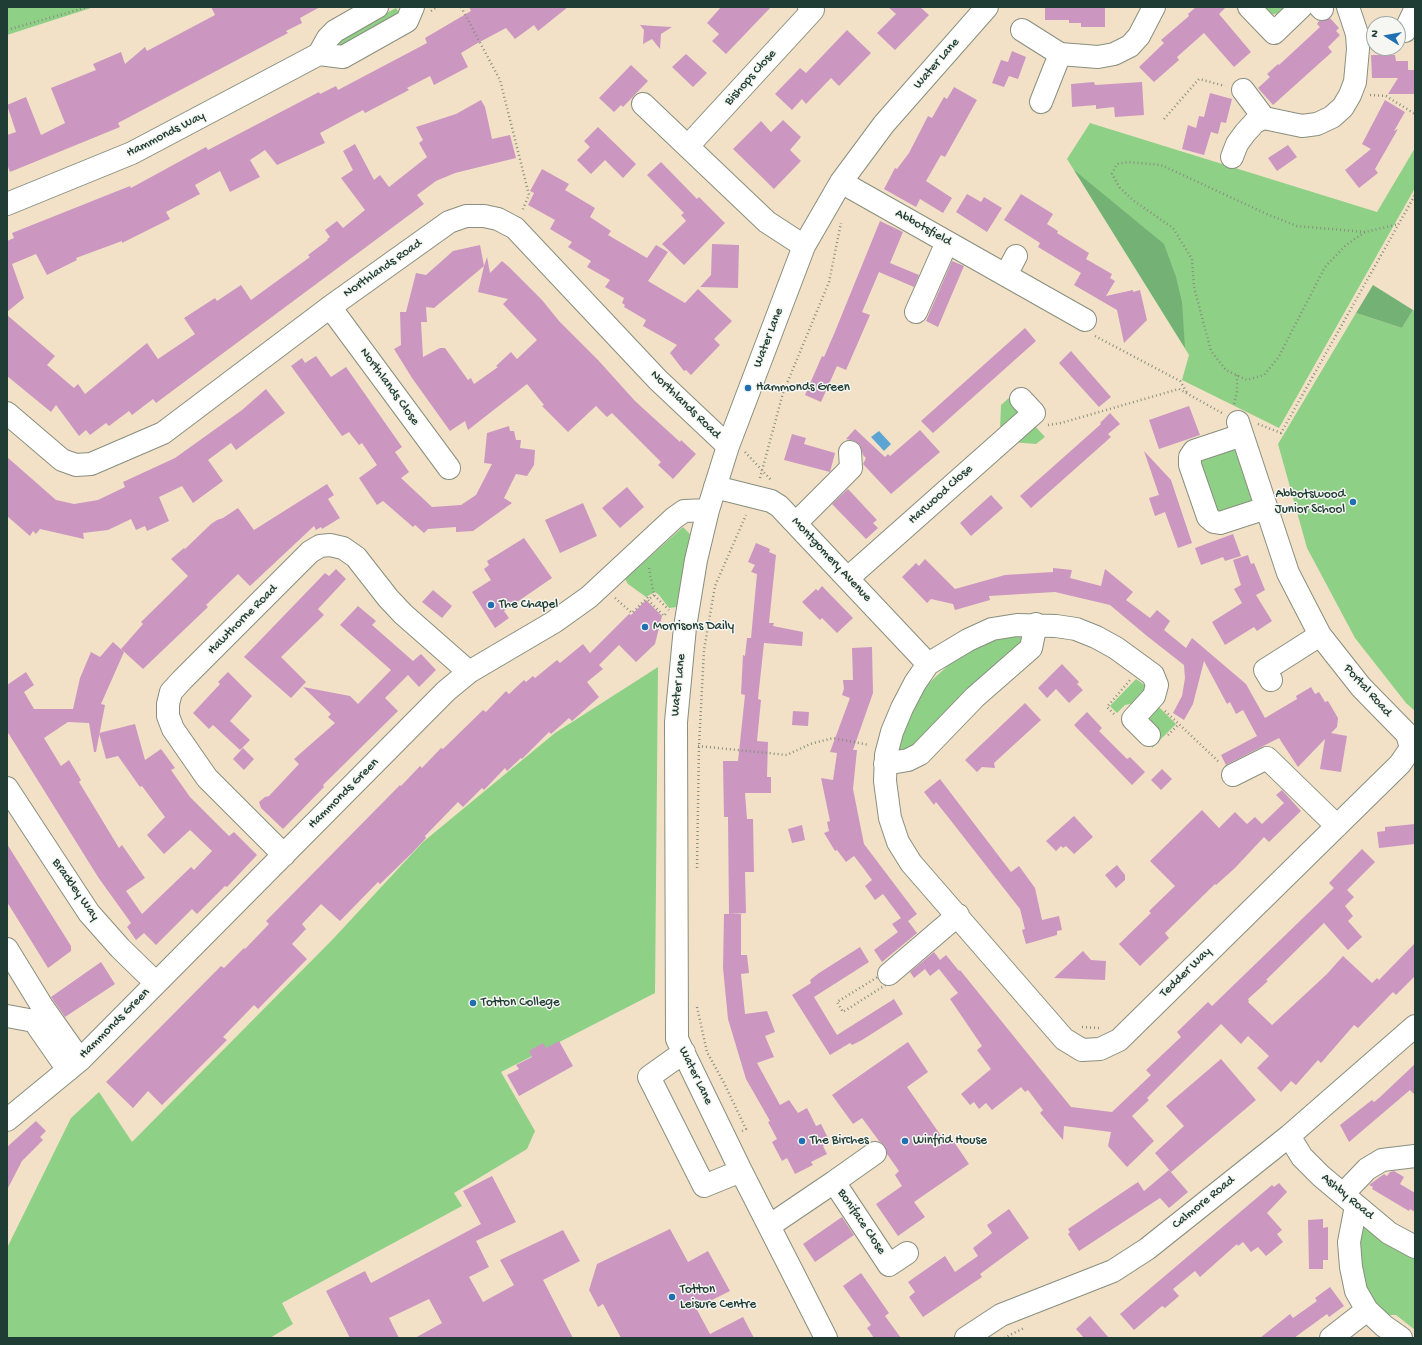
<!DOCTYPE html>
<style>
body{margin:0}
#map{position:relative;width:1422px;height:1345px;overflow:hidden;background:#f2e1c7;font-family:"Gochi Hand",sans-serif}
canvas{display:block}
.frame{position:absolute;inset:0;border:8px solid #1f3d34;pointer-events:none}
.north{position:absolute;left:1366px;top:16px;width:40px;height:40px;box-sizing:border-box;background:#f6f6f2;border:1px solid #a0aca6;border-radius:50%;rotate:281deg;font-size:11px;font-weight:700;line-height:16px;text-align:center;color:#1f3d34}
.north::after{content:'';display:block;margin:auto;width:14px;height:18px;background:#1f6fb2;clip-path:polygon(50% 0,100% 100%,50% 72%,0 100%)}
</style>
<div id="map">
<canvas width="1422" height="1345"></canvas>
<div class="frame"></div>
<div class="north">N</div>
</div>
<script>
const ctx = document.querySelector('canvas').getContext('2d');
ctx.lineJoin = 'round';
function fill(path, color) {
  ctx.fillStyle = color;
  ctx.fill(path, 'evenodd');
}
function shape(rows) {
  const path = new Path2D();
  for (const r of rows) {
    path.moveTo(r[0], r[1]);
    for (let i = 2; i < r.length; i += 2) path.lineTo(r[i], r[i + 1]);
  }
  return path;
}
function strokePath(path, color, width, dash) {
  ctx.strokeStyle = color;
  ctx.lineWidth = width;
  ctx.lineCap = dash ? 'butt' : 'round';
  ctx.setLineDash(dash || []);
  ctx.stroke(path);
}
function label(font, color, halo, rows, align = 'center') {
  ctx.font = font + ' "Gochi Hand",sans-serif';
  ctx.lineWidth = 3;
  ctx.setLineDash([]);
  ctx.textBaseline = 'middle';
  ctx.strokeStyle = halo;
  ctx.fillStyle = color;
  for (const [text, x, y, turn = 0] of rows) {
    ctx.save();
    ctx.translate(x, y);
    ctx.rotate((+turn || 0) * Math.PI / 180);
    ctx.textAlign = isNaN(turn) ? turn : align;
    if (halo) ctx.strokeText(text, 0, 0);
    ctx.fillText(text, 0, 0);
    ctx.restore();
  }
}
const green = shape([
 [7,7,94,7,7,35],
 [1262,7,1286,7,1279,13,1270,15],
 [396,8,401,15,341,47,338,45,342,36],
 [1090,123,1377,212,1415,148,1415,188,1279,428,1182,380,1189,355,1067,159],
 [1413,310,1415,311,1415,711,1406,703,1355,638,1307,548,1278,444,1356,313,1402,328],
 [1010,397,1021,412,1000,430,1001,405],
 [1034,425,1045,437,1036,444,1011,442],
 [1238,443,1256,501,1215,517,1194,457],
 [683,527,690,534,689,541,677,607,669,608,659,595,655,592,646,597,628,584,625,579],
 [1013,634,1023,637,1027,644,917,749,902,752,898,747,917,698,929,683,955,659,973,648],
 [658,667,655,993,501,1072,535,1131,527,1149,454,1193,462,1206,282,1303,293,1324,270,1338,7,1338,7,1248,71,1118,99,1092,132,1142,333,939,423,842,555,733],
 [1136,679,1146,686,1147,692,1135,703,1125,705,1117,713,1110,706],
 [1153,706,1159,707,1176,724,1152,748,1146,713],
 [1365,1223,1415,1253,1415,1330,1396,1315,1384,1315,1374,1304,1360,1273,1357,1234]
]);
const forest = shape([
 [1074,170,1164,244,1176,277,1182,302,1185,348],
 [1373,285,1413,310,1402,328,1356,313]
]);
const water = shape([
 [879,431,891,444,884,451,871,437]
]);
const building = shape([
 [211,7,320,7,300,18,302,23,286,31,288,33,118,123,120,127,10,172,7,164,7,135,16,132,7,105,26,97,41,135,65,123,51,88,96,70,93,64,121,52,125,64,145,47,147,51,215,15],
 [469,7,568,7,538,31,534,25,515,39,506,28,476,44,461,53,468,67,434,85,430,76,407,88,409,90,365,113,363,110,320,133,325,143,277,165,265,150,250,160,260,177,230,192,220,171,195,185,200,194,166,212,170,219,122,243,122,241,76,258,77,260,47,275,36,254,12,264,24,298,7,312,7,241,14,238,12,233,130,186,131,188,206,147,208,150,319,92,320,94,336,86,338,90,427,43,425,38,471,11],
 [721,7,771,7,726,54,712,41,719,34,707,23],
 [888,7,920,7,929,15,895,50,877,33,896,14],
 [1045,7,1105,7,1105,27,1081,27,1081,23,1069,23,1069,20,1045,20],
 [1196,7,1226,7,1219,14,1251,52,1234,67,1204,33,1177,57,1179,60,1154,82,1139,67,1164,43,1161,40,1189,16,1188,14],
 [1330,18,1339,28,1336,31,1340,35,1328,47,1332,52,1273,105,1258,88,1270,77,1267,74,1278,64,1279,65,1320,27,1317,24,1319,21],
 [640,25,654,26,672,27,661,34,660,49,652,39,643,44,644,30],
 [847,30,871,53,839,86,831,78,806,104,802,99,792,110,775,94,800,68,806,73],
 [1012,51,1026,57,1018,79,1009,76,1004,87,992,83,1001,60,1008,62],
 [686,54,707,73,693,87,672,67],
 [1371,55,1395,55,1396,61,1408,61,1408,70,1415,70,1415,94,1388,94,1398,78,1372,78],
 [631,65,648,81,623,107,621,105,614,112,599,98],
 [1094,82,1095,85,1142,82,1144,115,1115,117,1114,107,1096,109,1096,105,1072,107,1071,84],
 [954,87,977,100,945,157,941,155,926,181,952,198,943,213,920,199,916,207,884,189,895,168,897,169,909,153,928,116,932,118,944,97,947,99],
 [1210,93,1232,99,1226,123,1221,122,1218,134,1211,132,1204,155,1182,149,1188,125,1196,128,1199,116,1204,117],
 [481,100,485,107,492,139,510,135,516,158,455,173,436,181,417,195,424,204,156,403,153,399,132,415,129,411,109,426,106,423,90,435,86,430,79,436,56,405,51,412,7,376,7,315,55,356,47,365,74,388,78,384,85,394,147,343,158,359,195,334,184,318,215,298,217,301,241,285,251,300,310,257,308,255,328,240,327,239,330,237,325,230,337,221,343,228,365,210,341,178,353,170,343,151,355,144,374,180,380,175,389,187,427,157,419,143,423,140,416,127,456,114],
 [1385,100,1405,112,1394,131,1398,129,1375,169,1378,173,1359,188,1345,170,1371,149,1362,144],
 [783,120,801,137,790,150,801,161,774,189,733,149,761,121,771,132],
 [598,127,636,164,623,178,605,160,591,174,577,160,590,147,584,141],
 [1288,145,1297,157,1277,171,1268,158],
 [661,162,697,199,699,197,725,223,684,265,662,244,686,221,681,215,684,213,647,175],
 [542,169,569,184,565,190,595,208,590,217,611,231,608,235,647,258,656,245,668,252,648,281,685,303,698,289,732,321,714,339,720,345,691,375,686,370,684,371,670,353,677,345,643,326,646,320,624,307,625,305,622,303,624,298,605,287,610,280,587,267,591,261,568,247,572,242,550,229,555,220,528,205,534,193,530,191],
 [967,194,981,202,984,197,1002,208,987,232,956,212],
 [1021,194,1053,214,1047,224,1058,231,1057,233,1089,253,1086,259,1112,274,1110,278,1115,281,1106,296,1133,290,1133,292,1140,290,1147,320,1124,343,1117,310,1074,285,1081,273,1038,247,1040,243,1004,220],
 [880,221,903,232,890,263,919,275,914,287,879,272,862,312,870,315,846,370,837,366,821,402,805,395,822,356,824,357,834,334],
 [712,244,739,245,738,288,700,287,711,275],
 [480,245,484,266,487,257,490,273,502,261,509,267,542,300,559,321,598,360,635,401,680,442,681,440,696,454,673,479,658,465,661,462,612,413,607,417,596,406,568,432,542,406,544,405,527,384,468,430,465,421,450,431,412,378,394,349,401,345,400,312,406,312,416,273,426,275,453,251],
 [484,266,478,292,508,299,503,304,537,340,517,359,511,352,496,366,498,367,474,384,471,378,468,380,445,348,440,348,423,357,421,322,427,322,426,307,434,308],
 [952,261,964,266,938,327,926,321],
 [1025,328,1036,341,933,433,921,421],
 [1071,351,1111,397,1099,407,1059,363],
 [316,356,331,377,346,367,402,447,395,452,409,472,401,478,432,507,461,505,476,495,492,464,484,463,487,433,509,426,510,431,514,431,516,440,521,440,520,448,535,450,534,465,527,476,516,474,504,498,512,503,473,531,456,532,456,527,428,529,424,533,415,525,413,527,383,501,377,505,359,478,377,465,362,443,359,445,349,432,342,436,291,366,302,358,305,363],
 [266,389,285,413,236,450,231,443,208,460,223,481,193,503,182,486,159,497,169,521,147,531,145,526,136,530,131,519,108,530,83,533,84,539,40,529,36,534,33,531,30,536,7,516,7,457,56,500,74,504,98,500,125,487,123,482,175,458,242,410],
 [1189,406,1200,435,1159,449,1149,420],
 [1110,413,1120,424,1108,434,1111,437,1031,508,1020,496,1101,424,1100,423],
 [855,429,885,457,888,454,890,456,920,430,940,452,891,494,863,464,866,458,863,455,860,445,855,441,846,439],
 [792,434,806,438,804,444,835,453,830,472,784,460],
 [1144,451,1171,480,1192,543,1178,548,1165,512,1155,516,1149,498,1159,495],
 [327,484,334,495,328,499,340,518,322,529,321,527,316,530,314,526,250,586,238,574,206,605,208,607,143,669,121,649,143,624,141,622,188,576,171,559,184,548,185,549,211,524,217,520,223,518,238,508,254,530],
 [627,487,644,507,620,528,602,508],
 [848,489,877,520,873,523,878,528,866,539,832,504],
 [991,495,1003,508,971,536,960,523],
 [583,503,597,536,560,553,545,520],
 [1233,534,1241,556,1225,561,1223,557,1201,565,1195,548],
 [524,538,552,578,504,611,509,618,495,628,472,592,491,580,484,569,489,565,487,561],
 [756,543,770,549,769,552,776,555,769,623,774,623,773,626,803,632,802,646,764,643,758,699,761,700,757,741,768,742,767,777,771,777,771,793,745,793,747,819,753,819,754,872,745,872,746,913,729,914,728,817,724,817,723,761,738,761,745,695,741,694,743,655,745,656,747,638,751,638,757,574,751,572,755,565,748,562],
 [1248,555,1251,564,1254,563,1265,590,1256,595,1272,621,1257,631,1254,627,1225,645,1212,622,1242,603,1234,589,1241,585,1233,560],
 [925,559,955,589,1005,575,1053,572,1053,568,1072,570,1070,578,1101,586,1105,569,1133,592,1126,600,1150,618,1157,610,1170,621,1164,630,1186,648,1192,638,1246,684,1265,718,1297,699,1296,696,1311,687,1315,694,1319,692,1325,702,1328,701,1338,718,1337,727,1331,733,1347,736,1341,772,1320,769,1325,739,1298,767,1279,738,1226,765,1221,755,1257,736,1243,710,1236,714,1230,702,1227,704,1204,661,1193,704,1184,720,1173,713,1182,696,1185,678,1184,665,1147,636,1110,605,1055,592,989,596,990,600,955,610,953,604,931,599,927,603,902,577,916,563,919,566],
 [336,569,346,579,318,609,324,615,281,657,306,682,291,698,244,657,325,573,329,576],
 [822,586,853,618,837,633,822,618,820,620,802,602,816,589,818,591],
 [433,590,452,606,442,618,422,602],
 [646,600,662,616,655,644,636,662,619,645,599,665,603,669,587,682,599,697,572,721,569,718,551,734,549,732,522,759,521,758,507,771,505,768,484,790,482,788,463,807,458,802,425,836,426,838,412,853,380,884,378,882,340,921,321,904,302,924,306,929,292,944,307,959,261,1006,258,1009,254,1005,223,1037,227,1040,162,1105,148,1091,133,1108,106,1082,221,966,224,968,244,948,245,949,269,924,266,921,400,785,401,786,420,766,422,768,441,748,443,749,483,710,486,712,506,691,509,694,524,680,526,682,533,676,535,678,557,660,560,663,583,644,590,653,629,614,631,615],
 [358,606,376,621,372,625,413,661,421,654,436,670,419,687,408,675,385,698,398,711,323,785,324,787,283,829,261,808,259,802,265,797,269,796,299,764,294,759,335,723,328,717,331,714,303,687,350,696,358,704,391,670,340,625],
 [113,642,124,652,101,704,105,705,96,752,94,752,89,723,68,722,44,738,61,766,69,760,81,780,79,782,119,848,122,845,145,878,126,891,142,914,191,867,194,870,212,851,190,830,164,854,147,835,165,817,142,786,140,787,118,756,106,759,99,733,135,724,145,760,161,749,175,768,171,770,190,797,229,836,234,832,257,855,227,887,225,886,197,914,192,909,156,945,144,933,136,940,127,927,131,923,98,877,7,731,7,685,26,672,34,685,24,692,34,709,73,709,80,678,91,652,100,657],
 [872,647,873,693,853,750,857,750,853,789,864,844,917,914,908,921,917,933,882,962,874,950,898,932,892,924,901,918,883,894,875,900,865,886,872,880,864,869,854,856,846,862,837,850,835,851,824,833,829,831,827,822,830,821,821,778,833,780,837,753,830,752,850,698,842,695,844,689,843,680,853,680,852,648],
 [1062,664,1079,682,1077,684,1083,690,1069,703,1056,689,1047,698,1038,688],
 [228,672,252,696,230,721,250,740,240,750,213,725,209,729,193,713,220,684,218,682],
 [1025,703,1041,720,994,763,995,768,982,767,977,772,965,760],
 [793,711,809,712,808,726,792,725],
 [1087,712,1102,728,1099,731,1127,759,1130,757,1145,772,1132,785,1074,725],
 [243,748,254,759,244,770,233,759],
 [1162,769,1172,779,1161,790,1151,780],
 [940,779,1011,872,1019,866,1035,888,1042,920,1059,916,1062,930,1057,931,1057,935,1026,944,1022,930,1025,929,1020,909,948,817,936,802,934,805,924,792],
 [1282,790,1301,811,1269,842,1264,837,1235,868,1216,885,1215,884,1165,933,1169,938,1140,966,1119,944,1151,913,1149,911,1175,886,1150,861,1202,810,1219,828,1235,812,1247,824,1255,817,1262,824,1284,803,1276,795],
 [1074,816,1093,837,1074,854,1066,846,1063,848,1061,846,1056,851,1046,841],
 [1415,824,1415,844,1379,848,1377,832,1385,831,1385,827],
 [802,825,805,840,792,843,788,829],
 [7,844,71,946,71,951,48,968,7,902],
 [1362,849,1375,862,1347,890,1354,897,1345,906,1353,916,1348,921,1362,937,1348,950,1324,923,1266,980,1268,981,1248,999,1249,1001,1248,1002,1272,1025,1327,974,1343,956,1372,983,1377,978,1379,980,1415,943,1415,976,1396,995,1393,992,1358,1028,1354,1025,1321,1063,1318,1060,1296,1085,1291,1081,1281,1092,1257,1068,1269,1056,1248,1036,1241,1044,1221,1024,1147,1098,1149,1100,1132,1116,1154,1141,1127,1167,1108,1146,1111,1132,1064,1126,1063,1140,1040,1113,1043,1110,1028,1090,1025,1092,1021,1087,992,1110,986,1103,979,1109,974,1102,970,1105,961,1094,991,1069,977,1050,982,1046,950,999,958,993,939,969,930,976,925,969,914,978,910,972,934,952,940,960,946,955,959,971,960,970,1071,1107,1112,1112,1151,1075,1146,1070,1181,1037,1177,1032,1208,1002,1212,1006,1334,888,1329,883],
 [1117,865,1125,875,1125,880,1116,888,1105,875],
 [724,914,741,914,741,955,747,955,749,973,741,974,745,1014,767,1011,775,1032,765,1036,774,1057,757,1063,780,1105,789,1100,798,1113,807,1108,816,1126,821,1124,830,1142,823,1146,827,1154,811,1162,813,1165,795,1174,787,1158,782,1161,772,1142,777,1139,768,1122,770,1121,746,1079,728,1019,723,968],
 [860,947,869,962,814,997,837,1035,894,999,903,1014,862,1040,852,1045,850,1043,830,1055,792,995,811,983,810,980,819,973],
 [1083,951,1091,960,1106,961,1105,980,1054,978],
 [101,962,115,984,65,1017,51,997],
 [559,1041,573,1066,519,1096,507,1075,519,1069,516,1065,532,1057,529,1051,543,1043,546,1048],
 [908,1042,928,1072,907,1087,944,1140,950,1136,969,1164,914,1202,925,1217,898,1236,876,1204,902,1186,895,1175,899,1171,887,1154,885,1146,879,1141,862,1118,853,1124,832,1095],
 [1221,1059,1256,1100,1171,1172,1155,1153,1184,1126,1166,1106],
 [1415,1064,1415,1095,1410,1090,1349,1142,1340,1125,1372,1100,1374,1102,1379,1098],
 [36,1121,46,1131,40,1137,43,1140,22,1161,7,1190,7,1147],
 [1169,1170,1188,1192,1169,1208,1160,1198,1079,1251,1068,1234,1070,1232,1068,1229,1138,1182,1144,1191],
 [1394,1171,1404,1177,1400,1184,1415,1193,1415,1212,1410,1209,1409,1211,1372,1189,1373,1187,1369,1185,1384,1174,1387,1176,1390,1172],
 [492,1176,516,1222,476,1241,489,1267,469,1277,483,1302,514,1285,500,1260,563,1230,580,1261,543,1280,573,1338,415,1338,442,1323,429,1299,389,1318,399,1338,350,1338,326,1291,365,1271,371,1283,481,1224,463,1191],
 [1279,1183,1287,1192,1267,1213,1282,1230,1277,1234,1283,1242,1266,1256,1258,1247,1251,1252,1243,1242,1238,1246,1237,1244,1200,1277,1195,1271,1173,1289,1179,1296,1165,1308,1162,1306,1134,1330,1120,1314,1272,1185,1274,1187],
 [1009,1209,1029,1238,980,1274,982,1277,923,1317,909,1297,915,1292,908,1282,945,1256,955,1272,978,1256,973,1248,992,1233,987,1225],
 [842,1217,854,1235,815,1262,803,1244],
 [1323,1219,1323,1228,1328,1227,1328,1260,1323,1260,1323,1269,1309,1269,1308,1220],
 [670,1229,688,1262,708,1251,730,1291,696,1308,710,1334,743,1317,754,1338,621,1338,603,1304,598,1307,589,1290,597,1264],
 [861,1273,889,1313,885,1316,901,1338,874,1338,867,1328,871,1325,843,1286],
 [1330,1287,1344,1306,1329,1317,1327,1314,1294,1338,1260,1338,1290,1314,1293,1318,1317,1301,1315,1298],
 [1090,1316,1109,1338,1084,1338,1076,1329]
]);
const path = shape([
 [461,7,500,80,529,195,522,211],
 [431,11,437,7],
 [7,30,88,7],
 [1370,95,1386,96,1415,114],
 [1164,119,1199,79,1225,86],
 [1365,232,1297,226,1269,215,1161,165,1129,162,1117,164,1112,174,1120,188,1134,201,1173,228,1192,259,1194,287,1211,351,1226,370,1247,380,1264,375,1278,358,1325,267,1346,245,1365,232,1399,224],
 [1095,336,1180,381,1188,394],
 [1234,404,1237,392,1237,375],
 [1258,424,1281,433,1415,195],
 [1048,425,1061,423,1179,389,1222,413],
 [745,452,772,481],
 [760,478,783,393,829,282,841,223],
 [649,568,654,595,669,610],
 [654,595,648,600,664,616,667,612],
 [615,598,632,613,648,597,649,599],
 [1165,711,1220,763],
 [1114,714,1107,707,1130,680],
 [1168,735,1179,724],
 [698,746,787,755,810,744,833,738,869,745],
 [697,868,699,746,704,650,715,586,746,515],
 [889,974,887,984,843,1012,837,1002,881,975,889,974],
 [697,1007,707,1052,724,1083,746,1129,742,1131],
 [1082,1027,1099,1028],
 [1004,1338,1024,1328]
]);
const minor = shape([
 [1249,7,1274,33,1301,7],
 [1320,7,1322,9],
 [1022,30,1060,54,1098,57,1114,54,1130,46,1139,36,1154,7],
 [1405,31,1415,10],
 [319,54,343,57,407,21,413,7],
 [1243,90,1264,118],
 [1041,102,1060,54],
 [643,104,767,222,804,246],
 [688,146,813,10,809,7],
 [1232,157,1237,144,1245,133,1255,122,1264,118,1302,126,1317,124,1332,117,1343,107,1350,95,1355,82,1358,49,1357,34,1348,7],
 [841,182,1085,320],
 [7,204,132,153,319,54,328,38,335,31,377,7],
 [1006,275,1016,256],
 [330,307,449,468],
 [916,312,947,242],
 [7,413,62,460,76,465,91,464,163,433,330,307,449,222,466,216,484,216,498,219,515,228,658,380,728,446],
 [1242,435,1194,451,1190,457,1190,465,1208,517,1214,522,1220,523,1266,508],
 [715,487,771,501,779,506,928,664],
 [796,523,851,468,850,452],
 [848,578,1034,413,1021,399],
 [1271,680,1265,670,1320,635],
 [1149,735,1133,719,1154,696,1157,685,1153,675,1116,648,1096,637,1076,629,1056,626,1017,625,992,629,968,640,928,664,915,683,902,708,892,732,886,755,885,781,890,818,898,842,911,863,1064,1039,1082,1050,1100,1049,1119,1040,1400,764,1411,748,1407,734,1361,687,1320,635,1288,573,1238,422],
 [885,764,908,760,920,754,975,697,1031,648,1036,624],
 [1233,775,1267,758,1337,826],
 [7,788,89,913,120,948,156,983],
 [284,855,207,778,173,729,168,716,168,704,171,692,182,680,310,552,320,546,330,545,343,548,356,557,388,598,403,614,469,672],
 [7,949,42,1006,80,1060],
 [889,974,958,915],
 [7,1016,34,1021,68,1070],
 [684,1052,649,1077,704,1186,741,1171],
 [7,1120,80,1060,446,691,469,672,554,622,589,597,674,518,684,511,708,510],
 [1289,1136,1302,1157,1321,1176,1389,1233,1415,1247],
 [834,1182,875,1153],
 [1343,1194,1367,1169,1382,1160,1415,1156],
 [1356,1206,1349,1242,1351,1267,1356,1291,1367,1310,1384,1326,1401,1338],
 [769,1226,834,1182,889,1265,907,1253],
 [826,1338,741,1171,677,1039,676,722,685,627,696,560,708,510,728,446,804,246,841,182,884,124,987,7],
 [966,1338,1001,1315,1113,1271,1147,1249,1289,1136,1415,1026],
 [1331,1338,1367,1310]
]);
const markers = [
 [748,388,4,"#1f6fb2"],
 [1353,502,4,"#1f6fb2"],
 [491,605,4,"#1f6fb2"],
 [645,627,4,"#1f6fb2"],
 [473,1003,4,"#1f6fb2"],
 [802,1141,4,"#1f6fb2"],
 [905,1141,4,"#1f6fb2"],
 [672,1297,4,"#1f6fb2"]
];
const streetNames = [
 ["Water Lane",937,64,-49],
 ["Bishops Close",751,78,-48],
 ["Hammonds Way",166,135,-27],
 ["Abbotsfield",923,228,29],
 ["Northlands Road",383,269,-35],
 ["Water Lane",769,338,-69],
 ["Northlands Close",389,387,54],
 ["Northlands Road",685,405,44],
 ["Harwood Close",941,495,-42],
 ["Montgomery Avenue",831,560,47],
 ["Hawthorne Road",243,620,-45],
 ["Water Lane",679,685,-84],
 ["Portal Road",1367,691,48],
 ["Hammonds Green",344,794,-45],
 ["Brackley Way",75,890,55],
 ["Tedder Way",1186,973,-44],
 ["Hammonds Green",115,1024,-45],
 ["Water Lane",695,1076,64],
 ["Ashby Road",1347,1197,40],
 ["Calmore Road",1204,1203,-39],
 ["Boniface Close",861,1222,56]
];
const poiNames = [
 ["Hammonds Green",756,388],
 ["Abbotswood",1345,495,"right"],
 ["Junior School",1345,510,"right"],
 ["The Chapel",499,605],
 ["Morrisons Daily",653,627],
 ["Totton College",481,1003],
 ["The Birches",810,1141],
 ["Winfrid House",913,1141],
 ["Totton",680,1290],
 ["Leisure Centre",680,1305]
];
fill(green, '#8fd087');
fill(forest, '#73b274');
fill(water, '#5da4d3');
fill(building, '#cb97c1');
strokePath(minor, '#888f7e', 24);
strokePath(path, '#888f7e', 2.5, [1, 3]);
strokePath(minor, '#fff', 22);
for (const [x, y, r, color] of markers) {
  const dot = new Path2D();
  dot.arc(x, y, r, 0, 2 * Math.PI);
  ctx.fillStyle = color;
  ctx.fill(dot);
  strokePath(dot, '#f6f6f2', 1.5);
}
label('13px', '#1f3d34', '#f6f6f2', streetNames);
label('13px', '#1f3d34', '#f6f6f2', poiNames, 'left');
</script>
